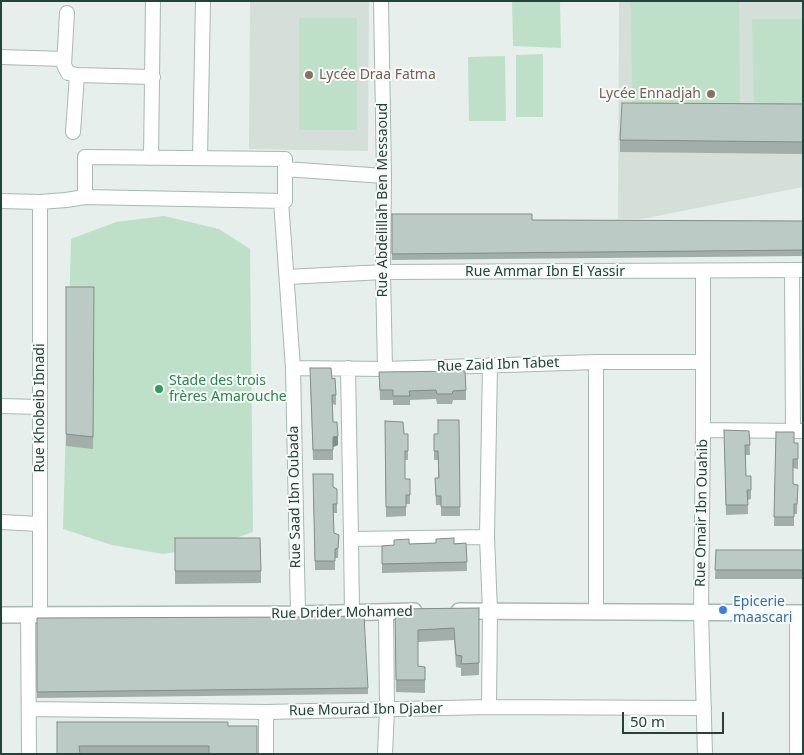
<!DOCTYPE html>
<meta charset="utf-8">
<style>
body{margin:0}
#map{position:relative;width:804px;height:755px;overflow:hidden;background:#e6efeb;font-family:"Noto Sans",sans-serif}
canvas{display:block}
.frame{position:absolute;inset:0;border:2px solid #24423a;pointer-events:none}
.scale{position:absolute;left:622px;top:712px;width:102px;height:22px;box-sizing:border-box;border:2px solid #24423a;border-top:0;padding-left:6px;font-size:15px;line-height:18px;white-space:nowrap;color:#24423a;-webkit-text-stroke:4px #f7fbf9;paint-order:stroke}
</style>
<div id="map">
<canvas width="804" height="755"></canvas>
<div class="frame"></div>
<div class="scale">50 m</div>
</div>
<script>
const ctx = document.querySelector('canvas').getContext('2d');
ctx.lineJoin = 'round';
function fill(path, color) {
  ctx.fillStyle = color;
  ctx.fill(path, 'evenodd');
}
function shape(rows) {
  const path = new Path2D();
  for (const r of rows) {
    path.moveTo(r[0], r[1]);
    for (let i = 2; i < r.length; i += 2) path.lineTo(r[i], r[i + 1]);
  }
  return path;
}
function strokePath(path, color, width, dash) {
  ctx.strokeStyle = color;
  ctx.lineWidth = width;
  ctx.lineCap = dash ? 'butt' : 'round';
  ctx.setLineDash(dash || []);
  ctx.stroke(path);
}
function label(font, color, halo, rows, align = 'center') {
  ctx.font = font + ' "Noto Sans",sans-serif';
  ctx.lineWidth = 4;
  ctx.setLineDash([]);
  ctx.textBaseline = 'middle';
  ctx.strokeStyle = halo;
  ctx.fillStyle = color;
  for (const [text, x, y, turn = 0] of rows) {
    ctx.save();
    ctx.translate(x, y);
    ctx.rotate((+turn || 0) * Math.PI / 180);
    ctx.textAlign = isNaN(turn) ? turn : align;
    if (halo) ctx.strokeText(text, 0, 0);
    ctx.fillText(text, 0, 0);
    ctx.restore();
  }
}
const built = shape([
 [250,1,369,1,368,151,249,149],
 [619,1,803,1,803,187,642,219,618,219]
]);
const green = shape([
 [512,1,560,1,561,48,513,46],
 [631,1,739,1,740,112,632,112],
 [299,18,357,18,357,130,299,130],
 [752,19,803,19,803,111,754,110],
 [543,54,543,117,516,117,516,55],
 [505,56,506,121,469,121,468,57],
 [164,216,219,229,250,249,253,532,213,546,163,554,112,545,63,529,71,239,116,222]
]);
const minor = shape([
 [381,1,384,176,383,272,385,369],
 [67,13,64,65,68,73,77,75,153,77],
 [1,57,64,59],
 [73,132,77,75],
 [85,157,285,159,285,201,85,197,85,157],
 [151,158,153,1],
 [200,158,203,1],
 [285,169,384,176],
 [1,201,40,202,66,200,85,197],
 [281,201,293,368,298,614],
 [792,270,793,431],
 [703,272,703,430,701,612,705,754],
 [287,277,383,272,803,270],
 [596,362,596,612],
 [293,368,385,369,596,362,703,362],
 [348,368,351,539,352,613],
 [1,406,40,407],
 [703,430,803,431],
 [1,522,39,524],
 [351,539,487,537],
 [797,613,797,754],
 [28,615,29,754],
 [40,615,40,202],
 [489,707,490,611,487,537,490,365],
 [29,709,266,712,489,707,704,708],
 [266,712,266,754],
 [385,754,387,709,386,612]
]);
const tertiary = shape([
 [459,611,803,613],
 [1,615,298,614,414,611]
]);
const wall = shape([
 [803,104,803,154,620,152,620,140],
 [392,214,532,220,803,221,803,256,392,260],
 [66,287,94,287,93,449,66,446],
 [379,372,466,390,466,400,453,400,452,404,437,404,436,399,410,400,410,405,393,405,393,400,380,400],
 [310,377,332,379,336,395,336,405,332,404,333,422,338,445,333,447,333,460,313,460],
 [459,420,460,516,441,516,441,505,436,505,435,478,438,478,438,460,434,460,434,434,438,434],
 [385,421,404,434,408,434,408,460,405,460,405,479,410,479,410,504,406,504,406,516,386,517],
 [724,430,749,431,750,455,745,455,746,476,751,476,751,499,748,500,748,514,726,515],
 [776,432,794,443,798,443,798,469,793,468,793,484,798,485,797,514,794,514,794,526,774,526],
 [313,474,337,489,337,513,334,513,334,533,339,535,338,558,335,558,335,570,315,570],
 [175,538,261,571,261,583,175,584],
 [466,543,467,571,382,573,382,546,409,544],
 [716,550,803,550,803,579,715,579],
 [479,608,479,675,461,676,461,668,456,667,454,640,418,642,418,666,425,667,425,693,396,692,395,609],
 [37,618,368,688,368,694,37,698],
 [57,722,228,726,257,754,57,754]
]);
const shadedWall = shape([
 [338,436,338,445,333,447,333,437]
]);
const building = shape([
 [622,103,803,104,803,142,620,140,622,103],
 [392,214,532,214,532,220,803,221,803,250,392,254,392,214],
 [66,287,94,287,93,437,66,434,66,287],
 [310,368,331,368,332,379,335,378,336,395,332,395,333,422,337,422,338,436,333,437,333,450,313,450,310,368],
 [465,371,466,390,453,391,452,394,437,394,436,390,409,391,410,396,393,396,393,390,380,390,379,372,465,371],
 [438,420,459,420,460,507,441,507,441,496,436,496,435,478,439,478,438,451,434,451,434,434,438,434,438,420],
 [385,421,403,422,404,434,408,434,408,451,405,451,405,479,410,479,410,495,406,495,406,507,386,507,385,421],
 [724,430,749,431,750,445,745,445,746,476,751,476,751,490,747,490,748,505,726,505,724,430],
 [776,432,794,432,794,443,798,443,798,459,793,459,793,484,798,485,797,504,794,504,794,517,774,517,776,432],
 [313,474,333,474,333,487,337,489,337,504,333,504,334,533,339,535,338,548,335,549,335,561,315,561,313,474],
 [175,538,260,538,261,571,175,571,175,538],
 [454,538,454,544,466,543,467,562,382,564,382,546,394,545,394,540,409,539,409,544,436,543,436,539,454,538],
 [716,550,803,550,803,570,715,570,716,550],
 [479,608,479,663,461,664,462,656,456,655,454,628,418,630,418,666,425,667,425,680,396,680,395,609,479,608],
 [364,616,368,688,37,692,37,618,298,617,364,616],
 [57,722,228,722,228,726,257,726,257,754,209,754,209,746,79,746,80,754,57,754,57,722]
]);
const markers = [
 [309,75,5,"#8d6e63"],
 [711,94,5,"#8d6e63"],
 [159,389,5,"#2e9e5b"],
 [723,610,5,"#3f7fe0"]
];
const educationNames = [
 ["Lycée Draa Fatma",319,75],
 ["Lycée Ennadjah",701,94,"right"]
];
const streetNames = [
 ["Rue Abdelillah Ben Messaoud",383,200,-90],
 ["Rue Ammar Ibn El Yassir",545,272],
 ["Rue Zaid Ibn Tabet",498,365,-2],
 ["Rue Khobeib Ibnadi",40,408,-90],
 ["Rue Saad Ibn Oubada",295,497,-91],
 ["Rue Omair Ibn Ouahib",702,513,-89],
 ["Rue Drider Mohamed",342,613,-1],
 ["Rue Mourad Ibn Djaber",366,710,-1]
];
const leisureNames = [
 ["Stade des trois",169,381],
 ["frères Amarouche",169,397]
];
const shopNames = [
 ["Epicerie",733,602],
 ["maascari",733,618]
];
fill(built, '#d4dfda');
fill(green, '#bfe0c8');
strokePath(minor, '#a8b8b2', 16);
strokePath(tertiary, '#a8b8b2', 18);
strokePath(minor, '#fff', 14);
strokePath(tertiary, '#fff', 15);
fill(wall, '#a1aea9');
fill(shadedWall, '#838d89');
fill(building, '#bbcac4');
strokePath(building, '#838d89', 1);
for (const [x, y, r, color] of markers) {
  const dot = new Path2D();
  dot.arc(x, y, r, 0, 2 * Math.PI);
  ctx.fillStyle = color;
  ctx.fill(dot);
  strokePath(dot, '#f7fbf9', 2);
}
label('14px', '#785e54', '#f7fbf9', educationNames, 'left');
label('14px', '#24423a', '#f7fbf9', streetNames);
label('14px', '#27864d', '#f7fbf9', leisureNames, 'left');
label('14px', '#366cbe', '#f7fbf9', shopNames, 'left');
</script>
